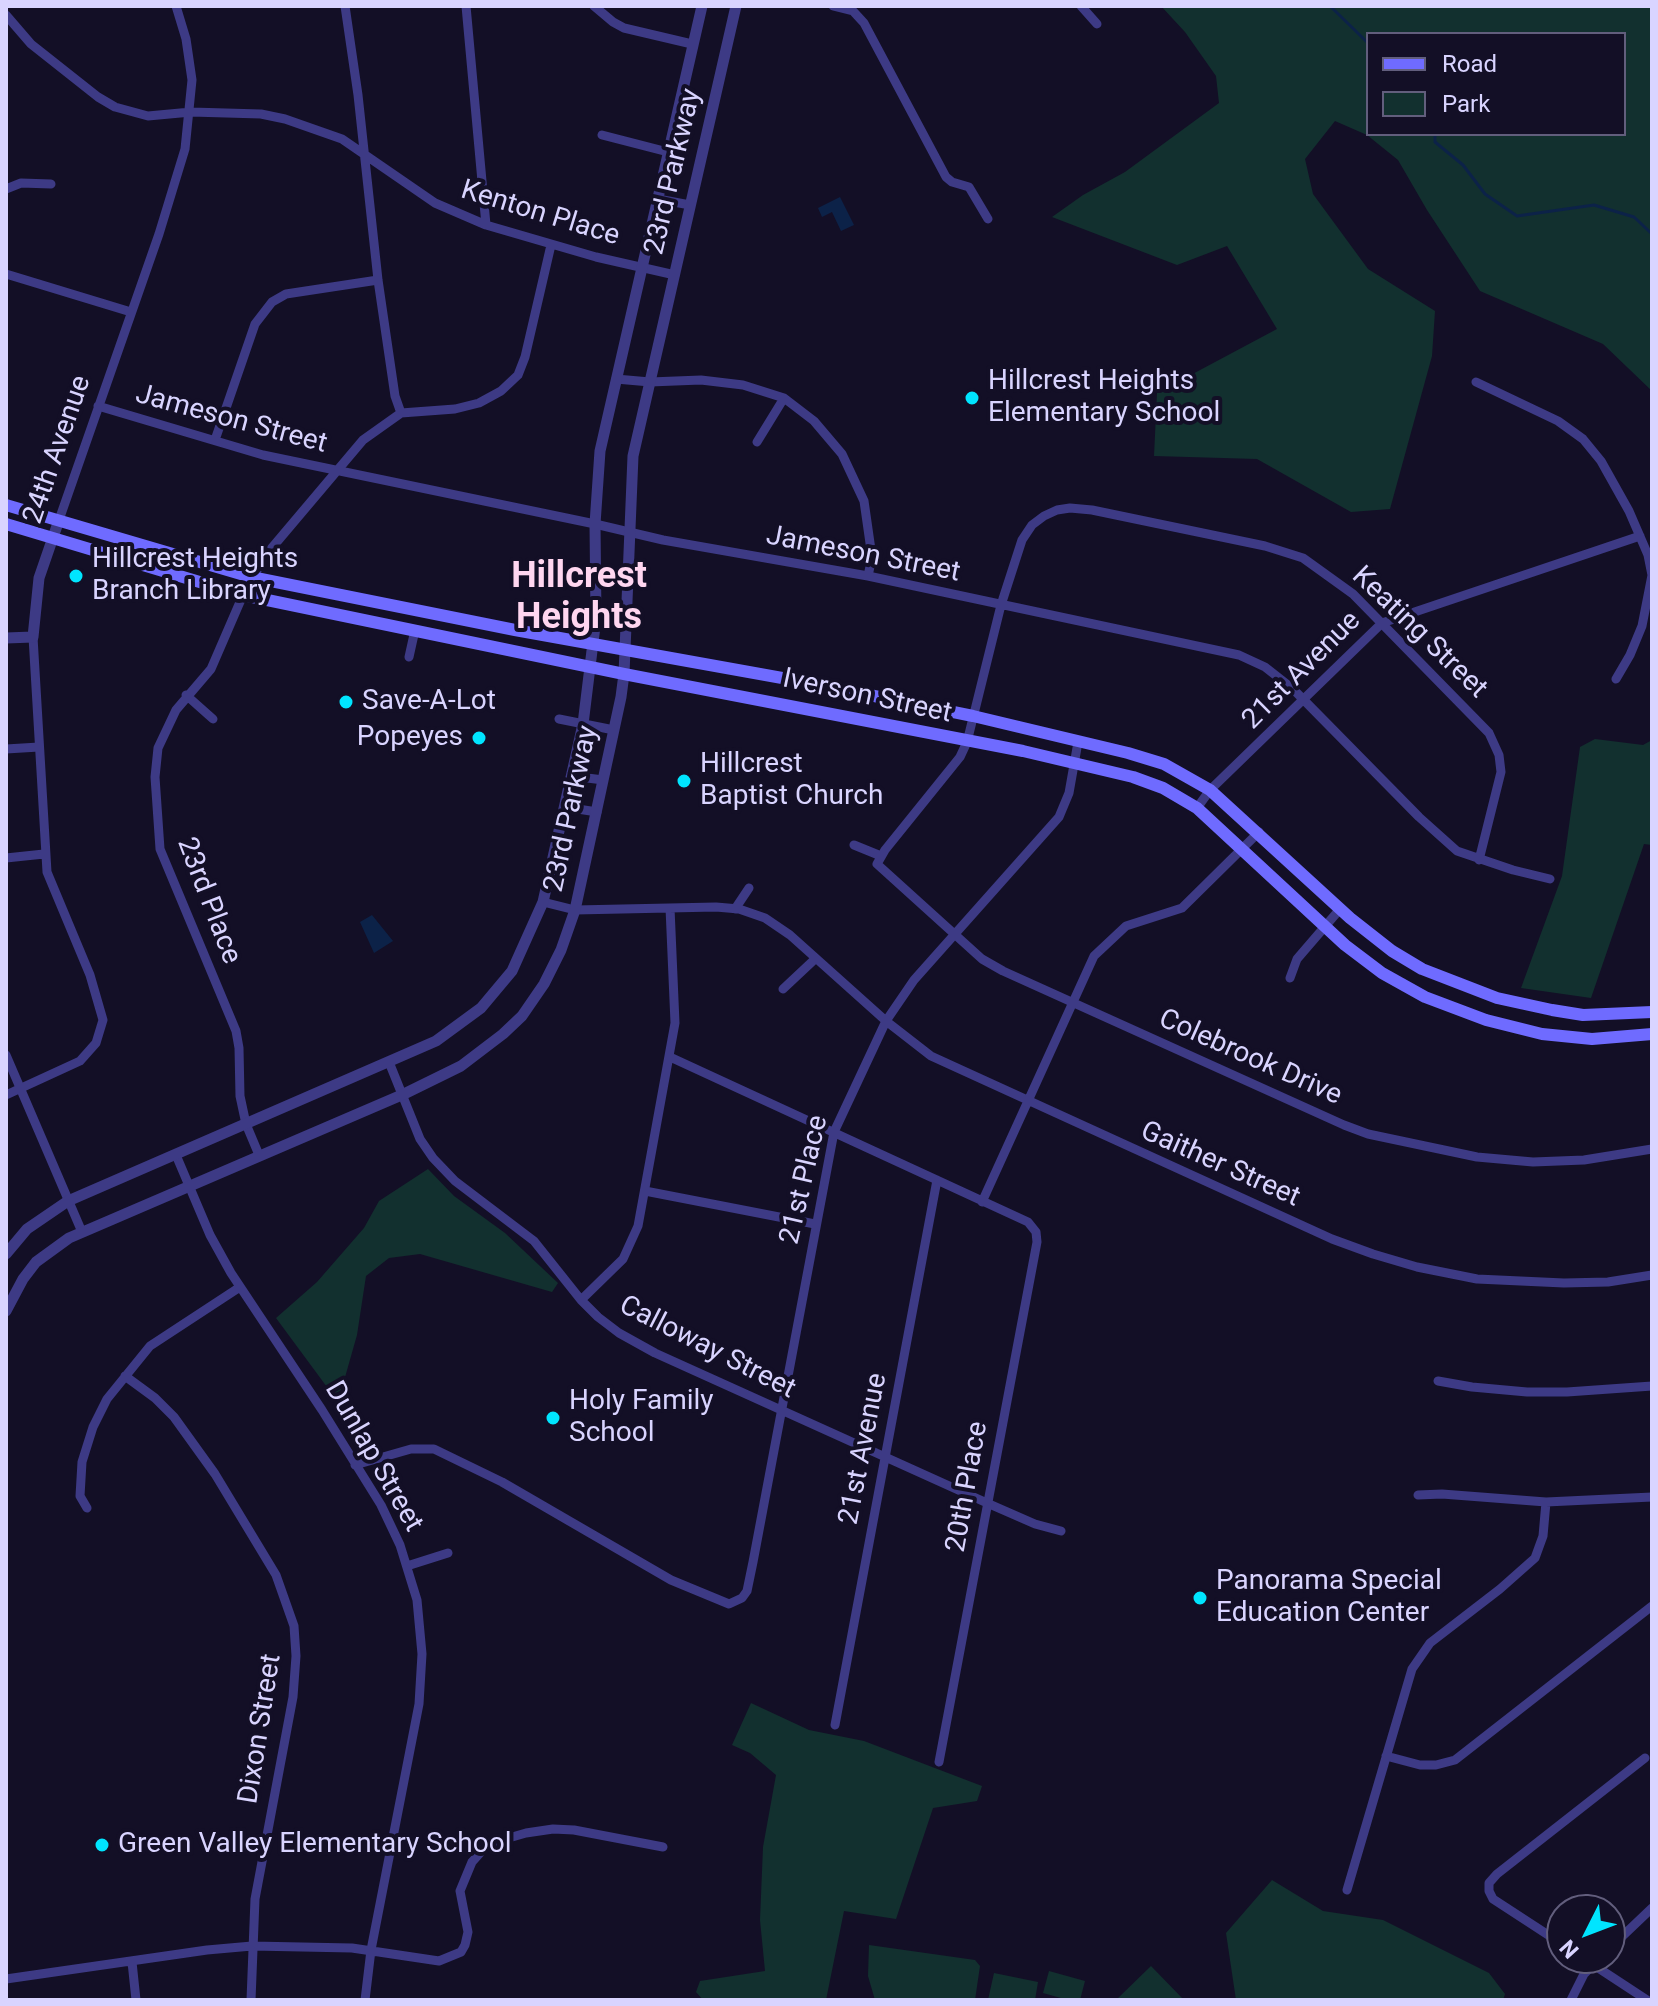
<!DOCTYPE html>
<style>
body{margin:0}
#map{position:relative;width:1658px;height:2006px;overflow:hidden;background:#130f26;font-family:Roboto,sans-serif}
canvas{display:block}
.frame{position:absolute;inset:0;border:8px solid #d9d4ff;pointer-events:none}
.legend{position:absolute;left:1366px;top:32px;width:260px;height:104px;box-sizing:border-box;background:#130f26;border:2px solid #625e7d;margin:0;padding:10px 14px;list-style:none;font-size:24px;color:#d9d4ff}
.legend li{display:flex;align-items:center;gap:16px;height:40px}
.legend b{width:40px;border:2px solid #625e7d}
.north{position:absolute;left:1546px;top:1894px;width:80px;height:80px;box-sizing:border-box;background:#130f26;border:2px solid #625e7d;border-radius:50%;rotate:228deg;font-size:22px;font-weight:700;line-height:32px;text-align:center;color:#d9d4ff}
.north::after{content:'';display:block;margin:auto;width:28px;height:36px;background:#00e5ff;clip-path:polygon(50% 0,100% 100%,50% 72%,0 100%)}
</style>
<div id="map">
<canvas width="1658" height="2006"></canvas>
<div class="frame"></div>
<ul class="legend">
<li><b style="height:10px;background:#6f6bff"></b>Road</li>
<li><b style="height:22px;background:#12302f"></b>Park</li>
</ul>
<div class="north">N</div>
</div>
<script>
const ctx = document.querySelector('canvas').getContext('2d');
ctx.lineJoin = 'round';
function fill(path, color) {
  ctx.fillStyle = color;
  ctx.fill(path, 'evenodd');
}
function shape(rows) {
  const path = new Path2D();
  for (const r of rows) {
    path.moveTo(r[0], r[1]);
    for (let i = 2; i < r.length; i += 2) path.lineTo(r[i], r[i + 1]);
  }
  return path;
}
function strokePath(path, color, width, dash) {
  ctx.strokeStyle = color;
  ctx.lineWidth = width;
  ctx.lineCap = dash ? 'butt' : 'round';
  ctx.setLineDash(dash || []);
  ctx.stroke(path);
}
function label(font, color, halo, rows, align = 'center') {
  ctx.font = font + ' Roboto,sans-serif';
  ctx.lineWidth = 8;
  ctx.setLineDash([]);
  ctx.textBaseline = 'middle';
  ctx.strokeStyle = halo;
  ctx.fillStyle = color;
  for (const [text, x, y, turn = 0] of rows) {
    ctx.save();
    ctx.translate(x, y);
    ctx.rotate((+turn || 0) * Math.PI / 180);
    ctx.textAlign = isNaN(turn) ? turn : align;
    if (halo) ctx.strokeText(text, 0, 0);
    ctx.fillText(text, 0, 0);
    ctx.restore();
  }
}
const green = shape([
 [1161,6,1652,6,1652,391,1603,344,1480,291,1427,210,1398,160,1367,135,1335,121,1305,159,1313,194,1368,269,1435,311,1432,356,1390,509,1351,512,1257,459,1154,456,1157,393,1277,329,1227,246,1177,265,1052,217,1083,195,1125,172,1219,103,1216,76,1185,32],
 [1624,34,1624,134,1368,134,1368,34],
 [1595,739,1643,745,1652,740,1652,845,1644,844,1591,998,1521,988,1562,876,1580,747],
 [428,1169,454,1196,505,1233,558,1283,552,1292,420,1254,389,1258,366,1276,357,1335,338,1402,276,1318,317,1282,364,1228,379,1201],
 [751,1703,809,1730,864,1741,982,1786,977,1801,933,1808,896,1919,844,1911,826,2000,703,2000,696,1992,700,1981,765,1971,760,1920,763,1847,776,1775,750,1753,732,1745],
 [1272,1880,1323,1911,1383,1920,1489,1973,1505,1994,1503,2000,1236,2000,1226,1933],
 [869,1945,975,1960,980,1966,975,2000,875,2000,868,1976],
 [1151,1966,1184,2000,1116,2000],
 [1049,1971,1085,1981,1080,2000,1068,2000,1043,1993],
 [994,1973,1038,1982,1035,2000,988,2000]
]);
const water = shape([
 [840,197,854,225,841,231,832,212,822,217,818,208],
 [372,915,393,941,374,953,360,922]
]);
const stream = shape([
 [1330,6,1368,43],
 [1435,134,1435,142,1463,165,1485,194,1517,216,1594,205,1634,217,1652,234]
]);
const minor = shape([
 [345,6,358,95,378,280,395,396,401,413],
 [466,6,486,225],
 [594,6,613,22,624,28,692,44],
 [833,6,853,11,864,23,946,177,952,182,969,187,988,219],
 [1081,6,1097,24],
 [6,15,31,44,98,97,115,107,148,116,191,112,261,114,285,119,342,139,435,203,486,225,596,257,675,275],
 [602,135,668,152],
 [6,189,21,183,51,184],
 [658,199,690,205],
 [6,274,131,312],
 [616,379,650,382,701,380,743,385,784,398,814,421,842,454,864,501,872,557,868,576],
 [1476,382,1558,421,1583,439,1601,461,1629,511,1648,555,1652,575,1642,626,1630,655,1616,679],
 [98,406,263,455,595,524,663,540,868,576,1239,655,1265,667,1293,689,1419,817,1457,851,1513,870,1550,879],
 [215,440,255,324,272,302,286,294,378,280],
 [757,442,784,398],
 [59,520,159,234,185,149,192,80,186,39,176,6],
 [409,657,415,630],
 [186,695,213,719],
 [559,719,614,730],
 [6,749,39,747],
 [572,776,603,780],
 [565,807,597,812],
 [1197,808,1210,790,1382,623,1640,536],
 [854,845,881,856],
 [6,858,44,854],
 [1479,860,1501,772,1499,755,1489,733,1353,594,1303,558,1265,546,1092,510,1070,508,1057,510,1044,516,1032,525,1022,540,1001,605,967,742,960,757,885,850,877,864,982,959,1003,971,1344,1125,1368,1134,1477,1157,1533,1162,1584,1160,1652,1149],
 [543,902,575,910,716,907,739,909,765,918,790,935,886,1021,931,1056,1332,1239,1373,1254,1417,1267,1477,1279,1564,1283,1608,1282,1652,1275],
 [735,909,749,888],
 [1290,978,1297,959,1340,909],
 [783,989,815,959],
 [6,1055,82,1232],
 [670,1057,1028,1222,1036,1232,1037,1242,939,1762],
 [389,1062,420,1139,433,1158,455,1181,534,1241,581,1300,598,1317,619,1333,655,1353,987,1503,1035,1524,1061,1531],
 [6,1095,80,1061,96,1043,103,1020,90,975,47,872,33,637],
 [176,1155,210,1235,231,1273,322,1410,381,1505,400,1545,417,1600,422,1654,419,1704,371,1950,365,2000],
 [259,1155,246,1124,240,1096,239,1048,236,1031,160,849,155,777,158,748,176,710,211,669,243,595,265,556,363,440,401,413,455,409,479,403,501,391,518,375,525,357,551,245],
 [645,1191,815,1224],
 [982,1202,1094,956,1126,926,1182,908,1259,832],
 [581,1300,623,1259,638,1226,675,1023,670,908],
 [125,1376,155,1398,174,1417,215,1474,276,1575,294,1626,296,1656,293,1697,255,1899,251,2000],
 [1438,1381,1472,1387,1527,1392,1567,1392,1652,1386],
 [355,1465,411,1449,434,1449,502,1482,671,1580,729,1604,742,1598,747,1591,753,1562,834,1132,886,1021,914,980,1059,817,1069,793,1078,742],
 [1418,1495,1442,1494,1546,1502,1652,1497],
 [87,1508,80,1496,82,1462,93,1427,107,1399,150,1346,240,1287],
 [407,1566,448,1553],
 [835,1725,937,1180],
 [1386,1756,1420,1765,1436,1765,1455,1760,1652,1606],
 [1347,1890,1412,1669,1430,1643,1500,1589,1535,1558,1543,1536,1546,1502],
 [1562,1944,1493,1899,1489,1891,1489,1883,1497,1874,1645,1758],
 [1610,1948,1652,1908],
 [1583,1958,1647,2000],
 [132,1962,136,2000],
 [6,1979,207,1950,252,1946,352,1948,439,1961,461,1952,465,1945,468,1932,460,1891,472,1862,488,1844,526,1833,553,1829,574,1830,663,1847],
 [1571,2000,1584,1974,1600,1958]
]);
const tertiary = shape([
 [6,638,33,637,39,578,59,520],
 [6,1254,27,1229,68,1201,436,1041,481,1008,512,971,543,902,583,724,596,618,595,524,600,451,702,6],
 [6,1311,23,1279,36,1262,69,1238,404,1094,461,1066,503,1034,522,1016,544,984,561,950,575,910,621,697,624,674,633,456,736,6]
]);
const secondary = shape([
 [6,505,251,577,515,630,810,683,973,716,1128,753,1164,764,1210,790,1350,918,1392,951,1422,969,1497,998,1552,1010,1583,1015,1652,1012],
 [6,524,243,595,624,674,1023,751,1133,777,1163,788,1197,808,1345,945,1382,973,1425,997,1486,1020,1542,1034,1592,1039,1652,1034]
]);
const markers = [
 [972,398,8,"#00e5ff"],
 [76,576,8,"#00e5ff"],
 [346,702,8,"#00e5ff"],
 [479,738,8,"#00e5ff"],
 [684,781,8,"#00e5ff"],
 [553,1418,8,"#00e5ff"],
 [1200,1598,8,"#00e5ff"],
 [102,1845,8,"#00e5ff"]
];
const streetNames = [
 ["23rd Parkway",674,172,-77],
 ["Kenton Place",540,214,17],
 ["Jameson Street",231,420,15],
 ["24th Avenue",58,450,-71],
 ["Jameson Street",863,555,11],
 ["Keating Street",1419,633,44],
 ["21st Avenue",1302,671,-45],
 ["Iverson Street",867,697,12],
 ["23rd Parkway",572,809,-78],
 ["23rd Place",208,901,69],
 ["Colebrook Drive",1250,1058,24],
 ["Gaither Street",1220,1165,24],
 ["21st Place",805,1180,-77],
 ["Calloway Street",707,1348,27],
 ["21st Avenue",864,1449,-79],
 ["Dunlap Street",373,1457,60],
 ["20th Place",968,1487,-80],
 ["Dixon Street",261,1729,-81]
];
const poiNames = [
 ["Hillcrest Heights",988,382],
 ["Elementary School",988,414],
 ["Hillcrest Heights",92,560],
 ["Branch Library",92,592],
 ["Save-A-Lot",362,702],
 ["Popeyes",463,738,"right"],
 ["Hillcrest",700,765],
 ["Baptist Church",700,797],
 ["Holy Family",569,1402],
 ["School",569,1434],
 ["Panorama Special",1216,1582],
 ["Education Center",1216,1614],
 ["Green Valley Elementary School",118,1845]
];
const districtNames = [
 ["Hillcrest",579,578],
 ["Heights",579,619]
];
fill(green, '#12302f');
fill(water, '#0c2248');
strokePath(stream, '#0c2248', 3);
strokePath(minor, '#3d3a85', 9);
strokePath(tertiary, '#3d3a85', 11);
strokePath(secondary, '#6f6bff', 12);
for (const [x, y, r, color] of markers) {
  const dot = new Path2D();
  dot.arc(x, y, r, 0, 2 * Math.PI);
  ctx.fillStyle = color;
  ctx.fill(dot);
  strokePath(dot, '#130f26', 3);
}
label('28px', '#d9d4ff', '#130f26', streetNames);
label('28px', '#d9d4ff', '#130f26', poiNames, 'left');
label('bold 36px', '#ffd6f0', '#130f26', districtNames);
</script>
